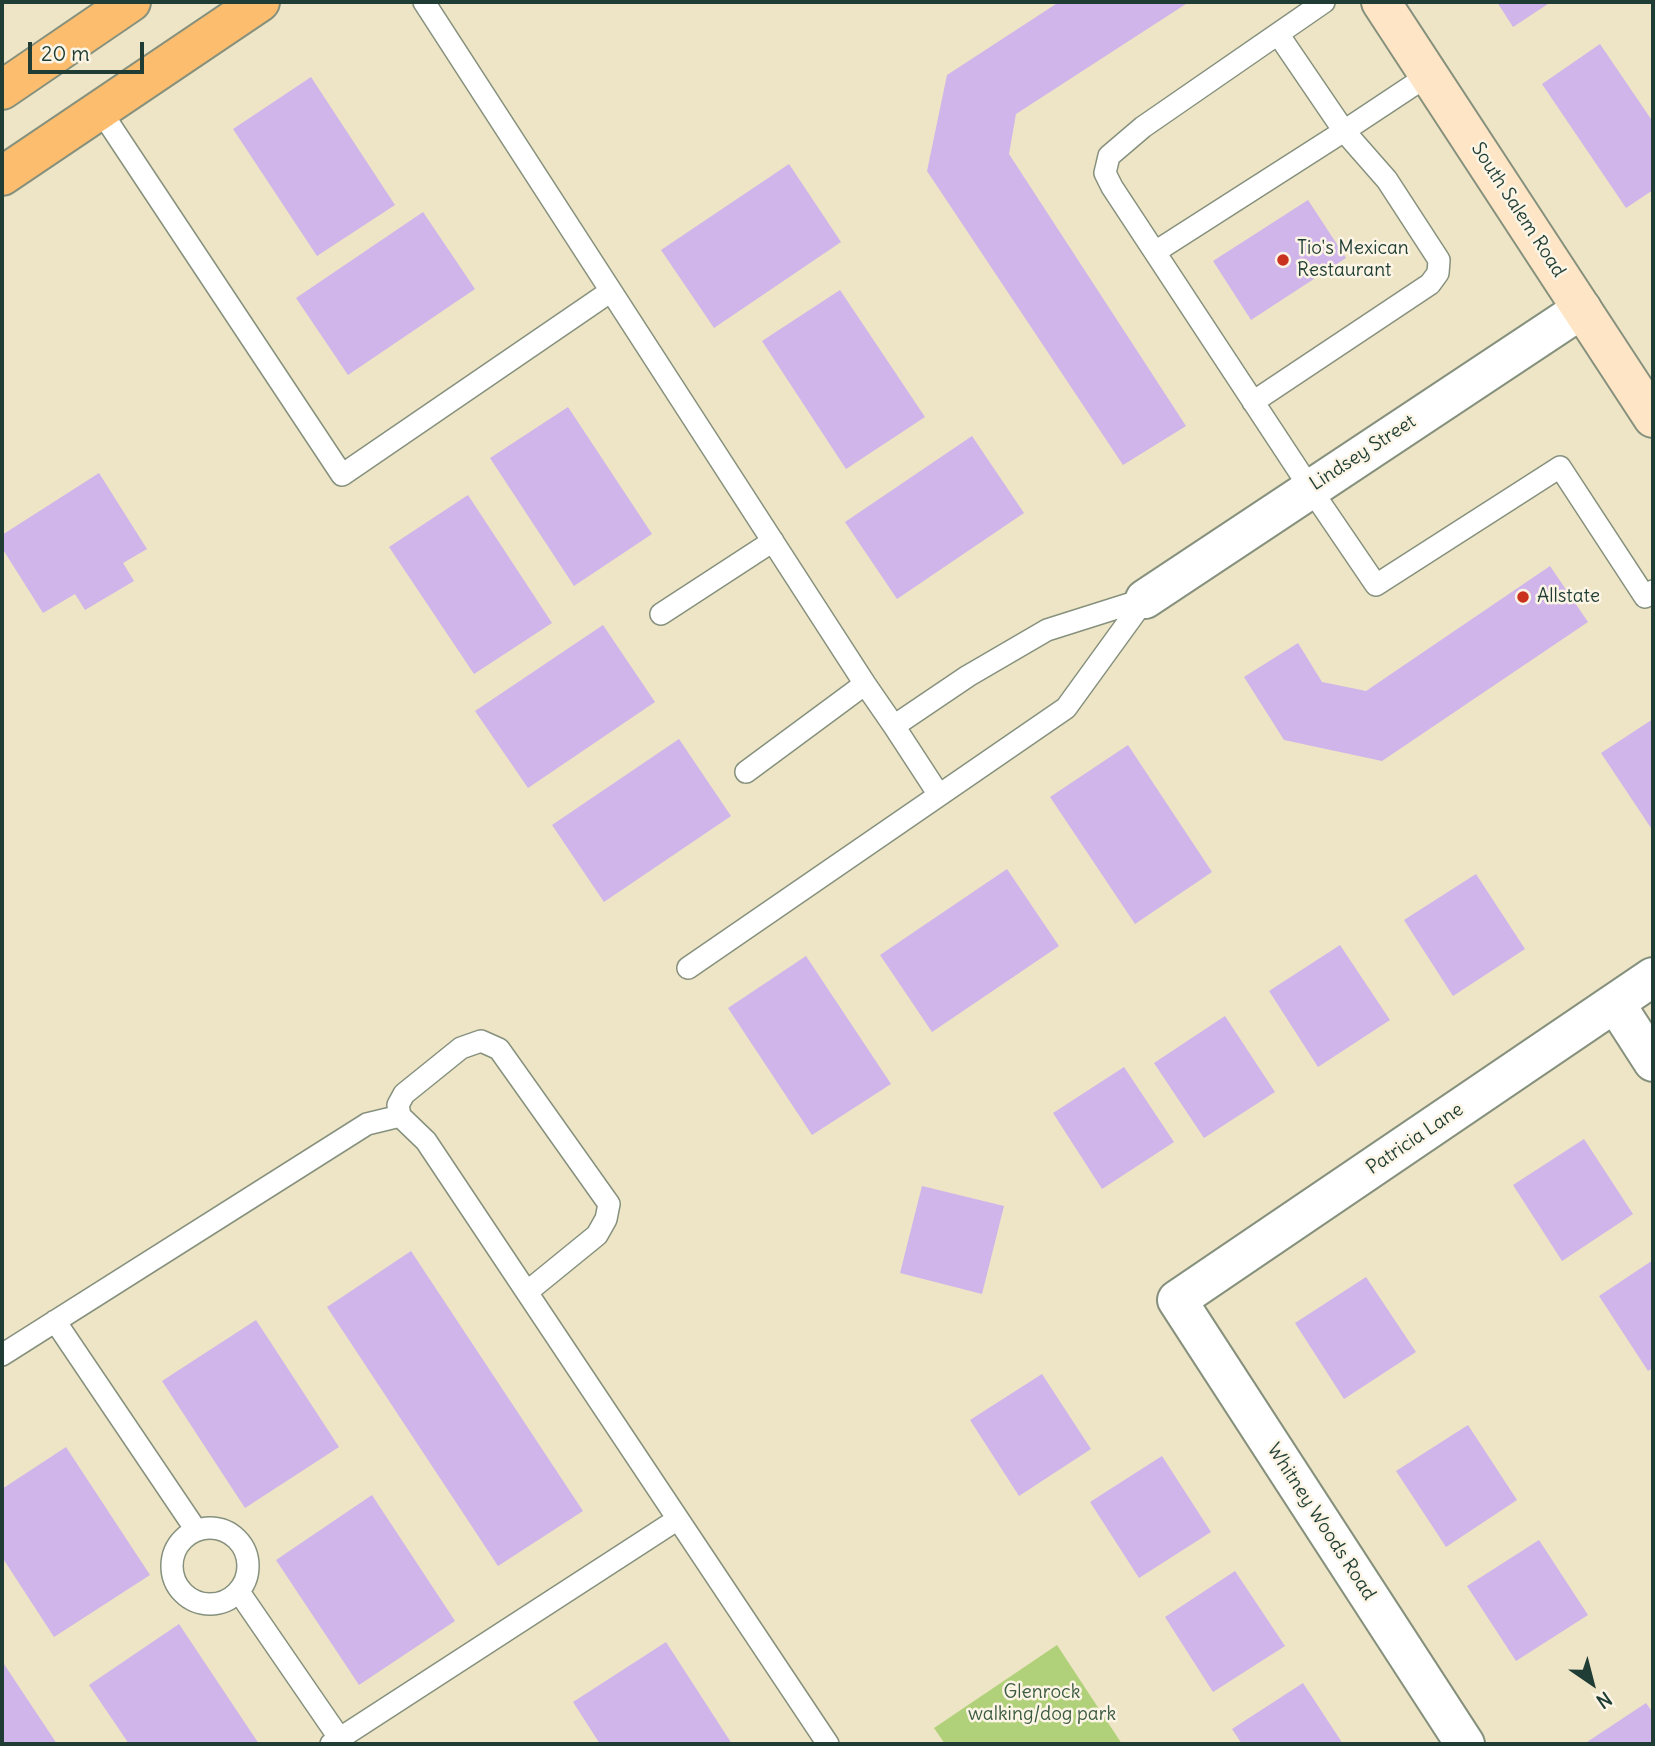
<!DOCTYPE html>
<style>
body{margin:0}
#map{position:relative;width:1655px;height:1746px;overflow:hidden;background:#eee5c6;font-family:Delius,sans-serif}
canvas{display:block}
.frame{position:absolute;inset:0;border:4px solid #1f3d34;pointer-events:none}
.north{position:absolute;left:1557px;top:1648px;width:70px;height:70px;-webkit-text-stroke:5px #fcf5e5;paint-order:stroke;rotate:145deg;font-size:19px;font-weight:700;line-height:28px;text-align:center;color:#1f3d34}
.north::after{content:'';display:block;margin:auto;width:24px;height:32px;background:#1f3d34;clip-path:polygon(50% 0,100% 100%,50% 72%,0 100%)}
.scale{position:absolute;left:28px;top:42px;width:116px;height:32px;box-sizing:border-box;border:4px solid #1f3d34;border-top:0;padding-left:9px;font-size:21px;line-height:24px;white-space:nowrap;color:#1f3d34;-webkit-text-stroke:5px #fcf5e5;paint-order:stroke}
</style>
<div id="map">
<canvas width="1655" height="1746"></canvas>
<div class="frame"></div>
<div class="north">N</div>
<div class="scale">20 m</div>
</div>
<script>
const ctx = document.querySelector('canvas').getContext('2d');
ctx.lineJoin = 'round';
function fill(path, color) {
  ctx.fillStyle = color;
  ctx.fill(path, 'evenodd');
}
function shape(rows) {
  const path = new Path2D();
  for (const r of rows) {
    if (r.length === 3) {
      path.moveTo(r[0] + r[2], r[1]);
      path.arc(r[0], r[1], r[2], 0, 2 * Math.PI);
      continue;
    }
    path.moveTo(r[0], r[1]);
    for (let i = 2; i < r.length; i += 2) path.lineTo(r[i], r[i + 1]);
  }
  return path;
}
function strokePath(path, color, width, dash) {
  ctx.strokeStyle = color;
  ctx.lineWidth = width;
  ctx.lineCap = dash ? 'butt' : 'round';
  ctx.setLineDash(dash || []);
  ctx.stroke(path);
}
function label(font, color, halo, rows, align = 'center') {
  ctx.font = font + ' Delius,sans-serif';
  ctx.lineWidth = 5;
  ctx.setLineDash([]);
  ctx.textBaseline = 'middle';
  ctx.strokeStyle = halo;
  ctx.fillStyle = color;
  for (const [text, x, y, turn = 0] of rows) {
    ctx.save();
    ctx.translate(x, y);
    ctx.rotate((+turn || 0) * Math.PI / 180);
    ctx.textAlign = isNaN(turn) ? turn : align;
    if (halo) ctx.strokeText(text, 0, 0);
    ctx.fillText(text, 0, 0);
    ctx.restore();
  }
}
const green = shape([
 [1057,1645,1122,1744,945,1744,934,1728]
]);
const building = shape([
 [1059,2,1189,2,1016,114,1009,154,1186,426,1123,465,927,171,947,75],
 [1497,2,1551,2,1513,27],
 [1600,44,1653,122,1653,190,1626,208,1542,84],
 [311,77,395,205,317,256,233,129],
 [789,164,841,242,714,328,661,250],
 [1308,200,1346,258,1251,320,1213,261],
 [423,212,475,289,348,375,296,298],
 [840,290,925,417,846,469,762,341],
 [568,407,652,534,574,586,490,458],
 [972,436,1024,513,897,599,845,522],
 [99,473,147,549,123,563,134,581,85,610,75,594,43,613,2,548,2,535],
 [468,495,552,623,474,674,389,547],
 [1550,566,1588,622,1382,761,1284,740,1244,677,1298,643,1322,682,1366,691],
 [603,625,655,702,528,788,475,711],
 [1653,719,1653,827,1651,828,1601,753],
 [679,739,731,816,604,902,552,825],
 [1128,745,1212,872,1135,924,1050,797],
 [1007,869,1059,946,932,1032,880,955],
 [1476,874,1525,949,1453,996,1404,920],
 [1340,945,1390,1020,1318,1067,1269,991],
 [806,956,891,1084,812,1135,728,1008],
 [1225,1016,1275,1092,1204,1138,1154,1063],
 [1124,1067,1174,1142,1102,1189,1053,1113],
 [1584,1139,1633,1214,1562,1261,1513,1185],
 [922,1186,1004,1206,982,1294,900,1273],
 [411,1251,583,1511,498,1566,327,1307],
 [1653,1260,1653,1368,1648,1371,1599,1296],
 [1366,1277,1416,1352,1344,1399,1295,1323],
 [256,1320,339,1447,245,1508,162,1381],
 [1042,1374,1091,1449,1019,1496,970,1420],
 [1468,1425,1517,1500,1446,1547,1396,1471],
 [66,1447,150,1575,54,1637,2,1557,2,1489],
 [1162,1456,1211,1532,1139,1578,1090,1502],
 [372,1495,455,1621,359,1685,276,1560],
 [1539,1540,1588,1615,1516,1661,1467,1586],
 [1235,1571,1285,1646,1213,1692,1165,1617],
 [179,1624,259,1744,129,1744,89,1685],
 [666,1642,732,1744,600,1744,573,1702],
 [2,1661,57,1744,2,1744],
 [1303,1683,1343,1744,1242,1744,1232,1729],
 [1646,1703,1653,1713,1653,1744,1584,1744]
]);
const service = shape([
 [1324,2,1143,127,1109,156,1105,173,1112,187,1310,488,1376,585,1560,467,1645,597,1653,591],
 [100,110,342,475,611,291,424,2],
 [1155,252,1344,131,1430,74],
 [611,291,865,684,894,726,968,676,1047,630,1145,599],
 [1253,402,1430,284,1438,273,1439,260,1387,180,1344,131,1278,34],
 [661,614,773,541],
 [894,726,939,795],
 [746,772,865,684],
 [688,968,1066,708,1145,599],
 [400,1116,398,1105,404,1094,461,1048,481,1041,499,1049,609,1204,606,1219,597,1235,527,1292],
 [55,1321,196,1530],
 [2,1355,367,1124,400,1116,426,1141,828,1744],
 [210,1566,38],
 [239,1592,340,1739],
 [331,1744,678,1519]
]);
const minor = shape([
 [1145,599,1582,309],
 [1615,1003,1653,1062],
 [1465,1744,1177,1300,1653,977]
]);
const secondary = shape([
 [1381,2,1653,418]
]);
const primary = shape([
 [2,90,131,2],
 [2,176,260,2]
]);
const markers = [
 [1283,260,7,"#c8321e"],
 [1523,597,7,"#c8321e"]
];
const streetNames = [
 ["South Salem Road",1518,210,57],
 ["Lindsey Street",1363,453,-33],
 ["Patricia Lane",1415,1139,-34],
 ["Whitney Woods Road",1321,1522,57]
];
const poiNames = [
 ["Tio's Mexican",1297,249],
 ["Restaurant",1297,271],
 ["Allstate",1537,597]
];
const parkNames = [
 ["Glenrock",1042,1693],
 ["walking/dog park",1042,1715]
];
fill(green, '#b0d179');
fill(building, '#cfb5ea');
strokePath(service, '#86917d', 24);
strokePath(minor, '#86917d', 42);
strokePath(secondary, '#86917d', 42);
strokePath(primary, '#86917d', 42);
strokePath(service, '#fff', 21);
strokePath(minor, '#fff', 38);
strokePath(secondary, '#fee5c5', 38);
strokePath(primary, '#fcbd6f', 38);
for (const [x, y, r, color] of markers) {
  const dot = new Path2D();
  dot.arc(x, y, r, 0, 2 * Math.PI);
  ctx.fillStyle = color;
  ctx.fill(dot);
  strokePath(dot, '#fcf5e5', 2.5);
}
label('19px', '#1f3d34', '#fcf5e5', streetNames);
label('19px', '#1f3d34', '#fcf5e5', poiNames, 'left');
label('19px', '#3c5b42', '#fcf5e5', parkNames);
</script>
